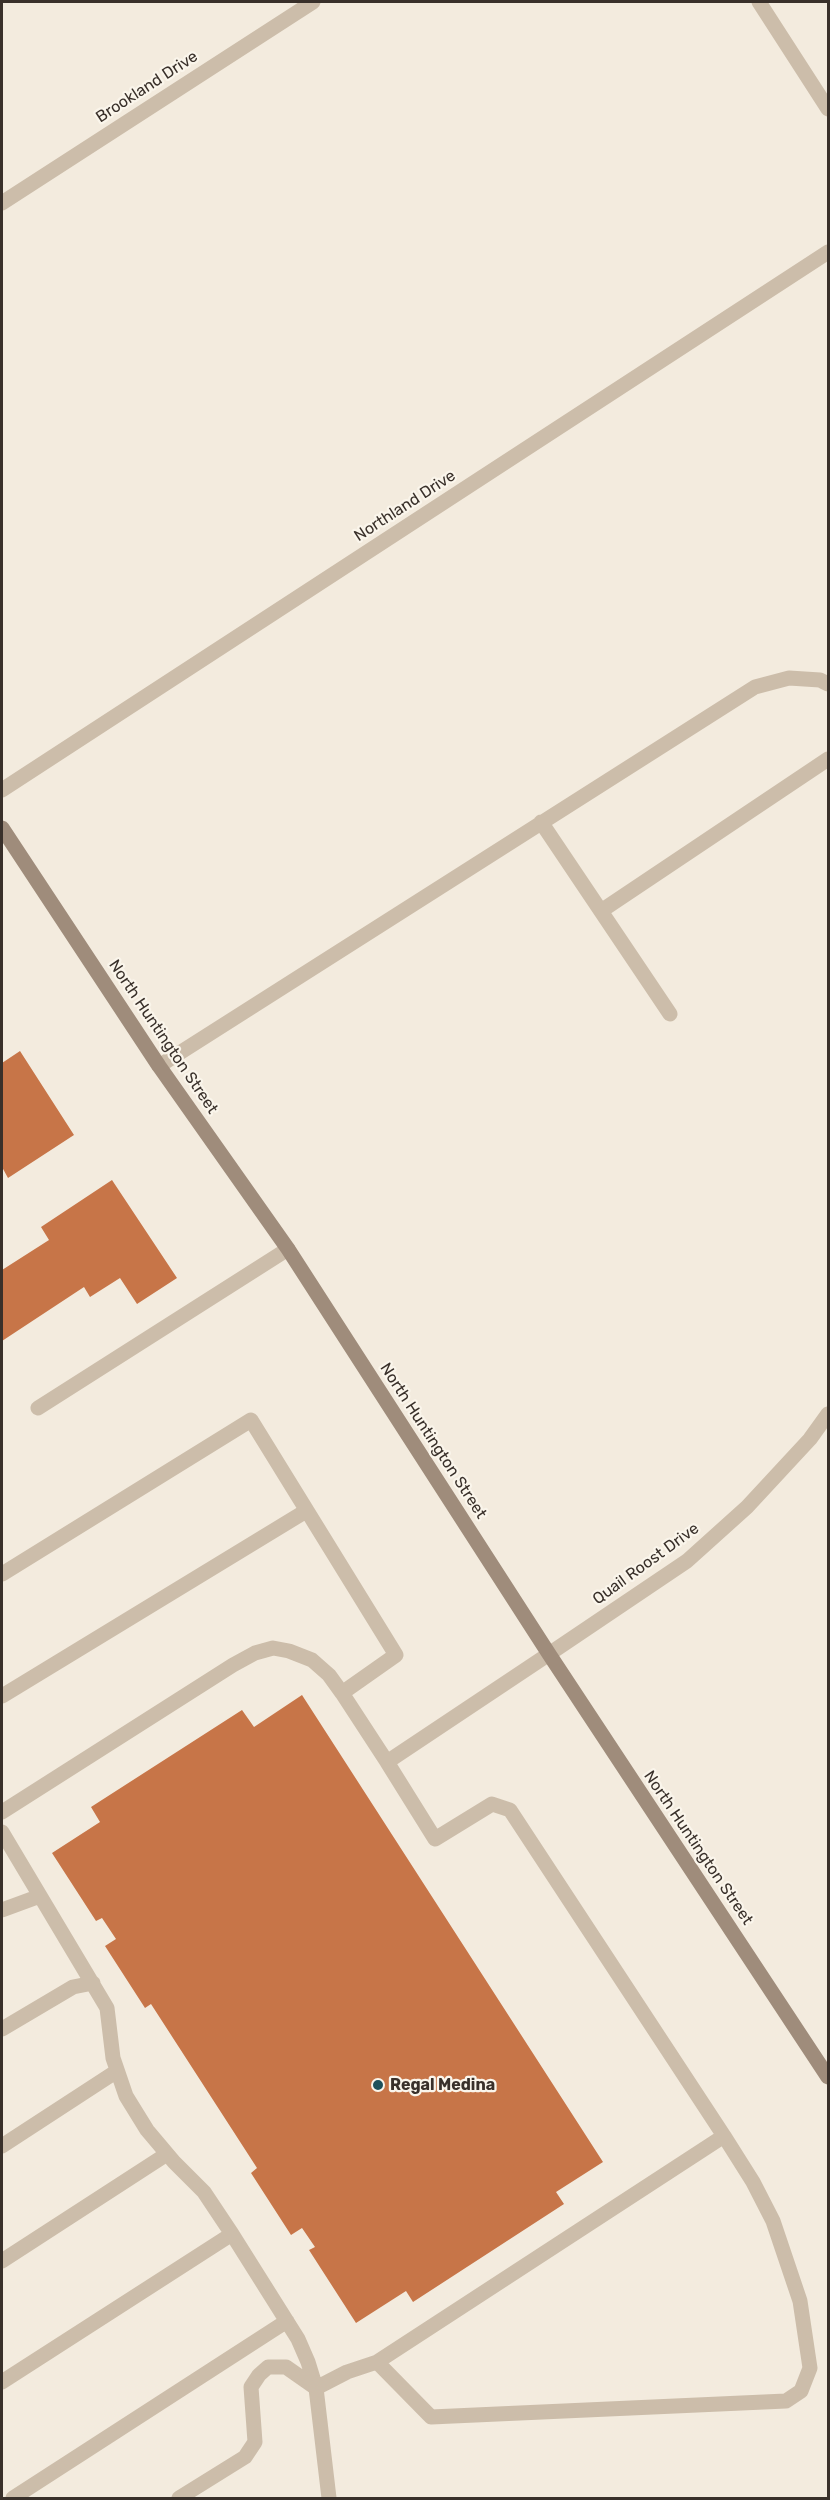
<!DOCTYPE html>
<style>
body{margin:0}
#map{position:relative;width:830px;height:2500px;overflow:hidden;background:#f3ebde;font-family:Rubik,sans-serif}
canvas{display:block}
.frame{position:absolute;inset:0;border:3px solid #39302a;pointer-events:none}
</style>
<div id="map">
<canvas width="830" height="2500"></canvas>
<div class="frame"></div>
</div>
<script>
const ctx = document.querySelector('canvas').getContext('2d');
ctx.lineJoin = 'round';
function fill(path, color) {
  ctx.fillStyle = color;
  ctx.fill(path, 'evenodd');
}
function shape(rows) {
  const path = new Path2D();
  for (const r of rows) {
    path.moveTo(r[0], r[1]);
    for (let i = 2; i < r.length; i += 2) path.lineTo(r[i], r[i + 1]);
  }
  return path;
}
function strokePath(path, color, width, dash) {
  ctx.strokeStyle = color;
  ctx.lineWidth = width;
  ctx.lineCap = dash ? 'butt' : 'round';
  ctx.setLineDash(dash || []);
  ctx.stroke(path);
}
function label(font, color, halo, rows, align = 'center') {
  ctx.font = font + ' Rubik,sans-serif';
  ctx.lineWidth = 4.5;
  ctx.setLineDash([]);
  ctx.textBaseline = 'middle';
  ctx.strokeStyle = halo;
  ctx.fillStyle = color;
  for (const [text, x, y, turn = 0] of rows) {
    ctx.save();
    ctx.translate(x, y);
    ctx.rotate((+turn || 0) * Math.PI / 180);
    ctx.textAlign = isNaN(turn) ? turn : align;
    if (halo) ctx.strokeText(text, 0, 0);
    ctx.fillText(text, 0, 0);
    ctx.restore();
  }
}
const building = shape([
 [20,1051,74,1135,8,1178,2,1167,2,1063],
 [112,1180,177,1278,137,1304,120,1278,90,1297,84,1287,2,1341,2,1270,49,1240,41,1227],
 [302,1695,603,2162,556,2192,564,2204,413,2302,406,2291,356,2323,309,2250,315,2247,302,2228,291,2235,251,2173,257,2168,151,2004,145,2008,105,1946,116,1939,102,1918,96,1921,52,1853,100,1822,91,1807,242,1710,254,1727]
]);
const lane = shape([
 [38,1408,288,1249],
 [2,1574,251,1420,396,1655,342,1693,387,1762],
 [2,1696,306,1511],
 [2,1812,233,1665,255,1653,273,1648,289,1651,312,1660,329,1675,342,1693],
 [2,1832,107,2008,113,2058,126,2096,147,2130,174,2162,204,2192,232,2234,298,2339,308,2362,316,2388],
 [2,1910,40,1896],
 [2,2029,73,1987,93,1983],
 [2,2146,117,2071],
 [2,2261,167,2154],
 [377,2362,431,2417,786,2401,801,2391,810,2368,800,2301,773,2221,753,2182,724,2136],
 [2,2382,232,2234],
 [13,2498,287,2321],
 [179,2498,245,2457,255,2442,251,2387,259,2375,268,2367,286,2367,316,2388],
 [329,2498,316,2388,347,2372,377,2362,724,2136,510,1810,492,1804,435,1839,387,1762,549,1654]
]);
const street = shape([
 [759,2,828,109],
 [2,203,313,2],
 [2,790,828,252],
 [541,822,670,1014],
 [601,911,828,759],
 [159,1066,755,687,789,678,820,680,828,684],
 [549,1654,687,1561,747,1507,810,1439,828,1414]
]);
const secondary = shape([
 [2,828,159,1066,288,1249,549,1654,828,2077]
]);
const markers = [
 [378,2085,6,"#1e515b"]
];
const streetNames = [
 ["Brookland Drive",147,87,-33],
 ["Northland Drive",405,506,-33],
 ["North Huntington Street",163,1037,56],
 ["North Huntington Street",433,1441,57],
 ["Quail Roost Drive",646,1564,-36],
 ["North Huntington Street",698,1848,56]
];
const poiNames = [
 ["Regal Medina",390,2085]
];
fill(building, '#c77548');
strokePath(lane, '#ccbdaa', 15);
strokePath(street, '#ccbdaa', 15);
strokePath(secondary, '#9f8c7b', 15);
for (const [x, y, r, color] of markers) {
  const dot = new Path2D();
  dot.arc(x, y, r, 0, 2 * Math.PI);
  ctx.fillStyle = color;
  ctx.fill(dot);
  strokePath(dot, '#faf5eb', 2);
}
label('16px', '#39302a', '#faf5eb', streetNames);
label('bold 16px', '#39302a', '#faf5eb', poiNames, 'left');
</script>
